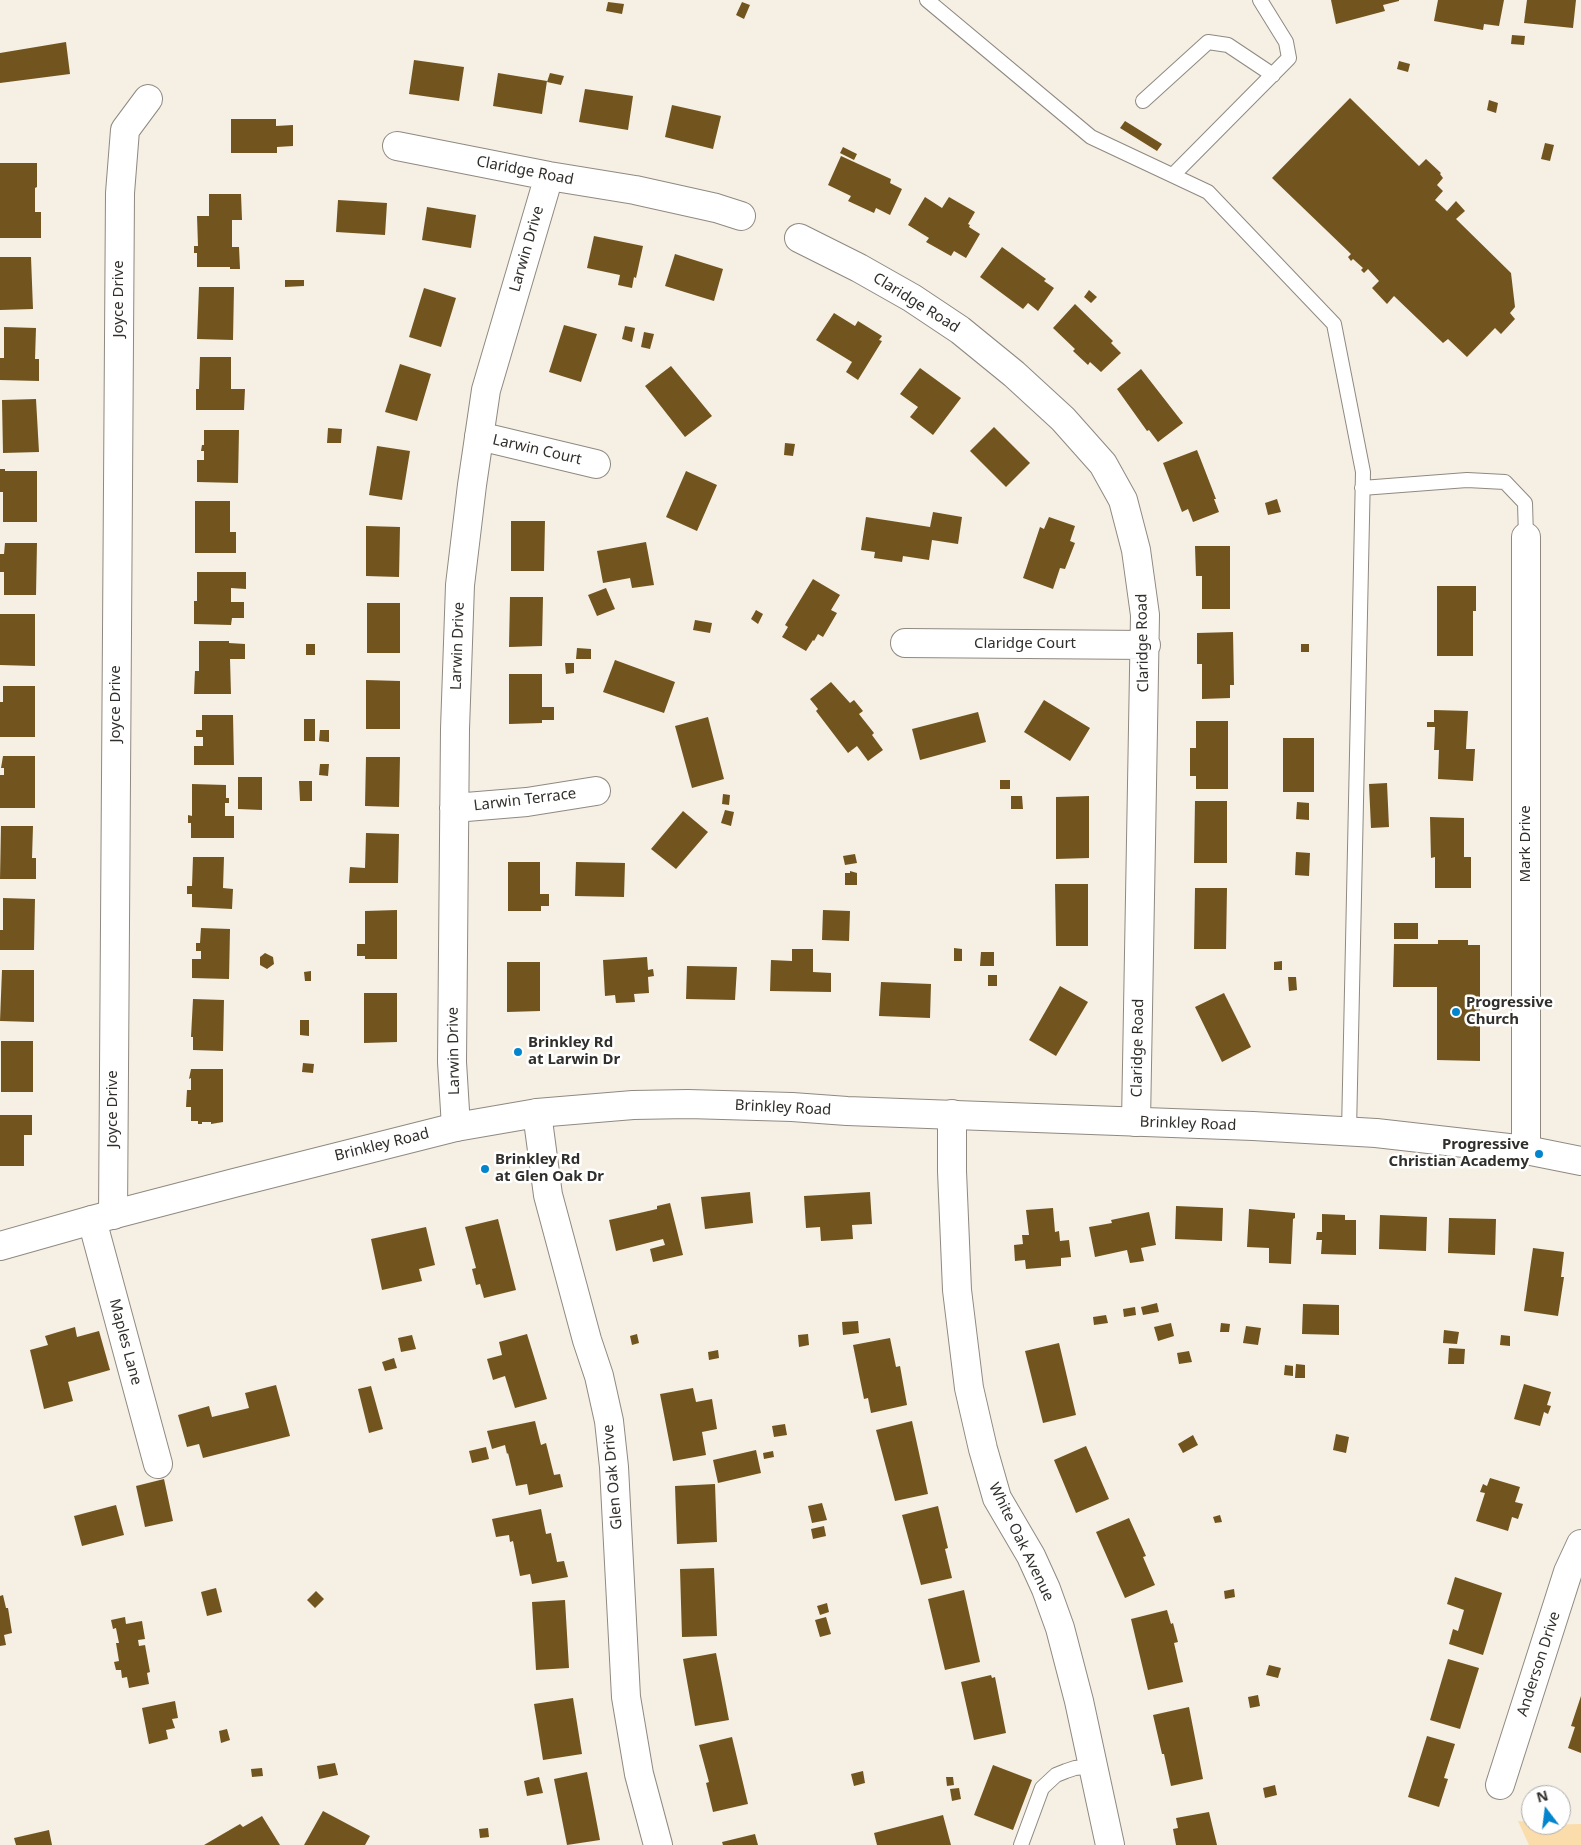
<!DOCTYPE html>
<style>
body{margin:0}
#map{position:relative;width:1581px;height:1845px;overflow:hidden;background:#f5efe4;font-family:"Noto Sans",sans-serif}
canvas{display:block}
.north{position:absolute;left:1521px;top:1785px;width:50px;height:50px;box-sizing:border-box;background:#fff;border:1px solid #adacaa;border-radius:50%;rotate:345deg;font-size:14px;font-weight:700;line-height:20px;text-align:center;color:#312f2b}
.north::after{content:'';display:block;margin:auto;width:18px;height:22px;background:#0385cd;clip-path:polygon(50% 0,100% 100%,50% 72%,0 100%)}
</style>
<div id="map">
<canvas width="1581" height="1845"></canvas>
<div class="north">N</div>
</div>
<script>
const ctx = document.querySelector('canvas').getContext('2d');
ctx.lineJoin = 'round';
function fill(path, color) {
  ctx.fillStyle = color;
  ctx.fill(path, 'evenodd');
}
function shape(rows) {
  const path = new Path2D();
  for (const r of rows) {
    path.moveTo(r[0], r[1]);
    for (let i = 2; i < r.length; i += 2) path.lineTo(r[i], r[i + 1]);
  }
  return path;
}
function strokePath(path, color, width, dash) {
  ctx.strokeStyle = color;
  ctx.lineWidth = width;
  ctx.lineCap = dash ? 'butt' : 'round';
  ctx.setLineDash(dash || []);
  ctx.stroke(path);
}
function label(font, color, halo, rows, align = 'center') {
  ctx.font = font + ' "Noto Sans",sans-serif';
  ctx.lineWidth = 5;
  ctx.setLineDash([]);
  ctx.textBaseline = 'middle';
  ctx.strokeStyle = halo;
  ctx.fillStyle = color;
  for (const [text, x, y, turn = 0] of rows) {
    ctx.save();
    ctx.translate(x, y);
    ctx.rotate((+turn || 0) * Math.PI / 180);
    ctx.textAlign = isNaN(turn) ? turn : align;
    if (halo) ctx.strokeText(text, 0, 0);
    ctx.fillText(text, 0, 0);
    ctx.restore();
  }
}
const green = shape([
 [1518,1821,1531,1822,1531,1825,1581,1824,1581,1845,1529,1845]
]);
const building = shape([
 [1331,0,1399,0,1399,1,1383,5,1385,11,1336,24],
 [1438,0,1504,0,1499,26,1484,24,1483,30,1434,21],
 [1527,0,1576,0,1573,28,1524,23],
 [608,2,624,4,622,14,606,11],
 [742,2,750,5,744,19,736,15],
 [1512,35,1525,36,1524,45,1511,44],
 [66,42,70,74,0,83,0,53],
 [414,60,464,67,459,101,409,94],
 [1399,61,1410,64,1408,72,1397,69],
 [498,73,547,81,542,114,493,106],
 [550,73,564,76,561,85,547,82],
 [585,89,633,96,628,130,579,122],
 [1350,98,1419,166,1426,159,1441,173,1440,174,1443,178,1437,185,1443,191,1435,200,1447,211,1456,201,1465,211,1456,219,1511,273,1515,307,1510,313,1515,319,1501,334,1495,328,1467,357,1448,339,1443,343,1394,296,1387,304,1372,288,1379,281,1368,269,1364,273,1361,270,1363,268,1353,259,1351,261,1348,257,1351,254,1272,178],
 [1489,100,1498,103,1496,113,1487,110],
 [672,105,721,116,713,149,665,137],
 [231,119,276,119,276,126,293,125,293,146,277,147,277,153,231,153],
 [1125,121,1162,144,1157,151,1120,128],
 [1545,143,1554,145,1550,161,1541,159],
 [843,147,857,154,854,160,840,153],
 [841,156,891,179,890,183,902,189,890,215,876,208,874,213,848,201,851,196,828,185],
 [0,163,37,163,37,187,35,188,35,212,41,212,41,238,0,238],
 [209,194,241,194,242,220,232,220,232,247,239,247,240,269,230,269,230,267,197,267,197,253,194,253,194,246,198,246,197,216,209,216],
 [925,197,942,208,949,197,975,212,968,224,970,225,969,227,980,234,966,258,954,251,951,256,926,242,929,238,908,225],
 [338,200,387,203,385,235,336,232],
 [427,207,476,215,471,248,422,240],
 [594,236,643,246,636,278,634,277,632,288,618,285,620,275,587,268],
 [1002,247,1046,279,1044,281,1054,288,1038,311,1028,303,1023,309,980,277],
 [675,254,723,269,714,301,665,286],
 [0,257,31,257,33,309,0,310],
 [285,280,304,280,304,286,285,287],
 [199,287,234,287,233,340,197,339],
 [424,288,456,298,441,347,409,337],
 [1089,290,1097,297,1091,303,1084,297],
 [1075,304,1113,341,1111,343,1121,353,1101,372,1090,362,1088,365,1073,351,1075,349,1053,328],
 [834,313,855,326,858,321,882,336,879,340,882,341,858,380,846,372,852,362,816,340],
 [564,325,597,334,581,382,549,372],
 [625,326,635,328,632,342,622,339],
 [4,327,36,328,35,359,39,359,39,381,0,380,0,358,4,358],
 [644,332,654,334,650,349,641,347],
 [200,357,231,357,231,389,245,389,244,410,196,410,196,389,199,389],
 [400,364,431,374,417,421,385,412],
 [671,366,712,416,685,437,645,386],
 [920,368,961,398,933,435,910,417,918,407,900,394],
 [1141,369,1183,423,1158,442,1149,430,1147,431,1117,389],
 [36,399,39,452,3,453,2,400],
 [994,427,1030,463,1006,487,970,451],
 [328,428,342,429,341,443,327,443],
 [204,430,239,430,238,483,197,482,197,460,204,460,204,451,201,451,202,445,204,445],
 [785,443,795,444,793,456,784,455],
 [377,446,410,451,402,500,369,495],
 [1197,450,1216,499,1214,499,1219,512,1193,522,1188,509,1182,512,1163,463],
 [0,469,5,469,5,471,37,471,37,522,3,522,3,492,0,492],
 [686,471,717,485,697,531,666,517],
 [1277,499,1281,512,1268,515,1265,503],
 [195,501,230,501,230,532,236,532,236,553,195,553],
 [933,512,962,517,958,544,932,540,929,560,903,556,902,562,874,558,875,552,861,550,866,517,930,527],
 [1049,517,1075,526,1070,541,1075,543,1065,569,1060,568,1053,589,1023,578,1040,527,1044,529],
 [511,521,545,521,544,571,511,571],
 [366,526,400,527,399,577,366,576],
 [646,542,654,585,632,588,630,578,603,583,597,551],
 [5,543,37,543,36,595,4,595,4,572,0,572,0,554,4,554],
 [1195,546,1230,546,1230,609,1202,609,1202,576,1196,576],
 [197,572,246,572,246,589,231,588,231,602,244,602,244,618,232,618,231,625,194,624,194,601,197,601],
 [813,579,840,595,831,610,837,613,823,637,818,634,814,641,813,640,806,651,782,637,788,627,785,625],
 [1437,586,1476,586,1476,611,1473,611,1473,656,1437,656],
 [606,588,615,609,597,616,588,595],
 [510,597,543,597,542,646,509,647],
 [367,603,400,603,400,653,367,653],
 [756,610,763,614,758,624,751,619],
 [0,614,35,614,35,666,0,665],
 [695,620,712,623,710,633,693,630],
 [1233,632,1234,685,1230,685,1230,698,1202,699,1202,664,1197,664,1197,633],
 [199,641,229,641,229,643,245,644,245,659,230,659,231,694,194,694,195,671,199,671],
 [306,644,315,644,315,655,306,655],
 [1301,644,1309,644,1309,652,1301,652],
 [577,648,591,649,591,659,576,659],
 [615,660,675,682,664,713,603,692],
 [565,663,574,663,574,673,566,674],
 [509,674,542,674,542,707,554,707,554,720,542,720,542,723,509,724],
 [366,680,400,681,400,729,366,729],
 [831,682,850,703,854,700,863,711,859,714,874,733,872,735,883,750,868,761,857,746,848,753,816,711,818,709,810,699],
 [3,686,35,686,35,737,0,737,0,702,3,702],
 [1044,700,1090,728,1070,761,1024,732],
 [1434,710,1468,711,1466,749,1475,749,1473,781,1438,779,1439,750,1434,750,1435,727,1427,727,1427,722,1434,722],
 [978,712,986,742,920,760,912,729],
 [202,715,233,715,234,765,194,765,194,746,203,746,203,737,196,737,196,730,202,730],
 [708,717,724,779,692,788,675,726],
 [304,719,315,719,315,741,304,741],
 [1196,721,1228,721,1228,789,1196,789,1196,776,1190,776,1190,748,1196,748],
 [320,730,329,730,329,742,319,741],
 [1283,738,1314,738,1314,792,1283,792],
 [3,756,35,756,35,808,0,808,0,775,4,775,4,768,1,768],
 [366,757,400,757,399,807,365,806],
 [320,764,329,764,328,776,319,775],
 [238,777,262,777,262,810,238,809],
 [1000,780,1010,780,1010,789,1000,789],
 [299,781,312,781,312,801,300,801],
 [1387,783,1389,827,1371,828,1369,784],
 [192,784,226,785,226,798,229,798,229,803,225,803,225,816,234,816,234,838,191,838,191,823,188,823,188,815,192,816],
 [723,794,730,795,729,805,722,804],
 [1011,796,1022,796,1023,809,1011,809],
 [1089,796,1089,858,1056,859,1056,797],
 [1195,801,1227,801,1227,863,1194,863],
 [1297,802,1309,803,1309,820,1296,819],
 [725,810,734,812,731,826,721,823],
 [683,811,708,832,676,869,651,849],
 [1430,817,1464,818,1464,857,1471,857,1471,888,1435,888,1435,857,1431,858],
 [1,826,33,826,32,858,36,858,36,879,0,879],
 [366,833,399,834,398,883,349,883,350,867,365,868],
 [1296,852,1310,853,1309,876,1295,875],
 [855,854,857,863,845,865,843,856],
 [193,857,224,857,223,888,233,889,232,909,192,907,192,894,187,894,187,886,192,886],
 [508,862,540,862,540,894,549,894,549,906,541,906,541,911,508,911],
 [576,862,625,863,624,897,575,896],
 [850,871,857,873,857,885,845,885,845,873,850,873],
 [1055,884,1088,884,1088,946,1056,946],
 [1195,888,1227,888,1226,949,1194,949],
 [3,898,35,899,34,950,0,950,0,930,3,930],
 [397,910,397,959,365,959,365,956,357,956,357,944,365,944,365,911],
 [823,910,850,911,849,941,822,940],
 [1394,923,1418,923,1418,939,1394,939],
 [201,928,230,929,229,979,192,978,192,959,201,959,201,951,196,951,196,943,200,943],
 [1438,940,1468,940,1468,945,1480,945,1480,1061,1437,1060,1437,987,1393,987,1394,944,1438,944],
 [954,948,962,949,962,961,954,961],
 [792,949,813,949,813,972,831,973,831,992,770,991,771,960,792,961],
 [981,952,994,952,994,966,980,966],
 [265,953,273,957,274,964,267,969,260,965,260,957],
 [647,957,648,970,653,969,654,976,648,977,649,993,634,994,635,1002,616,1003,615,995,605,996,603,960],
 [1282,961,1282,970,1274,970,1274,962],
 [507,962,540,962,540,1011,507,1012],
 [687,966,737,967,735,1000,686,999],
 [2,970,34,970,34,1022,0,1021],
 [311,971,311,981,305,981,304,972],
 [988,975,997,975,997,986,988,986],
 [1288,977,1296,977,1297,990,1289,991],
 [881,982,931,984,930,1018,879,1016],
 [1060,986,1088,1002,1056,1056,1029,1040],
 [364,993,397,993,397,1042,364,1043],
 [1224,993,1251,1047,1222,1062,1195,1007],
 [193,999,224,1000,223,1051,193,1050,193,1037,191,1037],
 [300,1020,309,1020,309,1036,300,1035],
 [1,1041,33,1041,33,1092,1,1092],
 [303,1063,314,1064,313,1073,302,1072],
 [191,1069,223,1069,223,1122,211,1124,211,1122,202,1122,202,1124,198,1124,198,1121,191,1121,191,1107,186,1107,187,1090,191,1090,191,1078,189,1079],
 [0,1115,32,1115,32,1135,24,1135,24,1166,0,1166],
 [750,1192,753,1223,705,1229,701,1197],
 [870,1192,872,1224,852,1225,853,1239,821,1241,820,1227,806,1228,804,1196],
 [670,1203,683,1255,653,1262,650,1249,665,1245,663,1239,616,1251,609,1220,657,1209,657,1206],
 [1176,1206,1223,1208,1222,1241,1175,1239],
 [1053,1208,1055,1232,1059,1231,1060,1241,1069,1240,1071,1257,1061,1258,1061,1266,1026,1269,1025,1260,1015,1261,1014,1245,1023,1244,1022,1235,1029,1235,1026,1210],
 [1249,1209,1295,1213,1295,1218,1293,1219,1291,1264,1269,1263,1269,1248,1247,1247],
 [1149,1212,1156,1245,1141,1248,1144,1261,1130,1263,1127,1250,1095,1257,1089,1227,1112,1223,1111,1220],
 [1322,1214,1345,1215,1345,1220,1356,1220,1356,1255,1321,1254,1322,1240,1316,1240,1317,1232,1322,1232],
 [1380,1215,1427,1217,1426,1251,1379,1249],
 [1449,1218,1496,1219,1495,1255,1448,1253],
 [498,1219,516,1290,484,1298,480,1284,476,1285,472,1269,476,1268,465,1227],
 [426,1227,435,1265,419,1269,422,1281,382,1290,371,1239],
 [1533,1248,1564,1252,1561,1277,1564,1277,1558,1316,1524,1311],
 [1157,1303,1159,1312,1143,1315,1141,1307],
 [1303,1304,1339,1305,1339,1335,1302,1334],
 [1135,1307,1136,1315,1124,1317,1123,1309],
 [1106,1315,1108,1323,1094,1325,1093,1317],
 [858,1321,859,1333,843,1335,842,1322],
 [1171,1323,1174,1336,1158,1341,1154,1327],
 [1221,1323,1230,1324,1229,1332,1220,1332],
 [1246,1326,1261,1328,1258,1345,1243,1343],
 [75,1327,77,1337,99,1331,110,1370,68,1382,73,1401,44,1409,30,1350,48,1345,45,1336],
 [1444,1330,1459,1332,1457,1344,1443,1343],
 [527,1334,547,1399,515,1408,505,1376,493,1380,487,1359,502,1355,499,1342],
 [637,1334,639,1343,632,1345,630,1336],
 [808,1334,809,1345,799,1347,798,1335],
 [412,1335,416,1349,401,1352,398,1338],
 [1501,1335,1510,1336,1510,1346,1500,1345],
 [890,1338,896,1367,900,1366,907,1405,871,1413,868,1398,864,1399,853,1345],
 [1059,1343,1076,1415,1043,1423,1025,1351],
 [1449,1348,1465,1349,1464,1364,1448,1364],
 [718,1350,719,1358,709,1360,708,1352],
 [1189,1351,1192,1362,1179,1364,1177,1353],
 [394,1358,397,1368,385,1371,382,1362],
 [1296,1364,1305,1365,1305,1378,1295,1378],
 [1285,1365,1293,1366,1293,1376,1284,1375],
 [1524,1384,1551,1392,1547,1405,1551,1406,1548,1414,1544,1412,1540,1426,1514,1419],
 [276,1385,290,1436,203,1458,199,1444,187,1447,178,1415,209,1406,212,1417,249,1408,245,1393],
 [371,1386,383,1429,369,1433,358,1389],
 [693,1388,696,1402,712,1399,717,1429,702,1432,706,1455,673,1461,660,1394],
 [535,1421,541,1445,546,1443,554,1475,560,1474,563,1487,529,1495,527,1484,516,1486,508,1453,507,1454,505,1445,492,1449,487,1431],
 [912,1421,928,1494,895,1501,876,1430],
 [785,1424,787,1435,774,1437,772,1426],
 [1336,1434,1349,1437,1346,1453,1333,1450],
 [1193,1435,1198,1445,1183,1453,1178,1444],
 [1086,1446,1109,1499,1076,1513,1054,1460],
 [486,1447,489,1459,472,1463,469,1451],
 [756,1450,761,1473,718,1483,713,1460],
 [773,1451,774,1457,764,1459,763,1453],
 [1490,1478,1520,1487,1515,1502,1523,1504,1518,1519,1512,1517,1508,1531,1476,1521,1485,1493,1480,1492,1483,1484,1487,1486],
 [164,1479,173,1521,145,1527,136,1486],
 [715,1484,717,1542,677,1544,675,1486],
 [822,1503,827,1520,812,1523,808,1506],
 [116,1505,124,1535,82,1546,74,1516],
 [938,1506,948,1548,945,1549,952,1578,921,1585,902,1515],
 [541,1509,546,1534,551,1533,557,1562,564,1561,568,1577,532,1584,530,1574,520,1576,513,1541,510,1542,509,1535,496,1537,492,1519],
 [1220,1515,1222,1522,1215,1523,1213,1517],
 [1129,1518,1146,1556,1143,1557,1155,1585,1125,1598,1096,1532],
 [824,1526,826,1536,813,1539,811,1529],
 [714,1568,717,1636,682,1637,680,1569],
 [1455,1577,1502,1593,1483,1655,1449,1644,1453,1629,1458,1631,1464,1610,1447,1604],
 [216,1588,222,1612,207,1616,201,1592],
 [1234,1589,1235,1597,1225,1599,1224,1591],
 [964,1590,980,1662,945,1670,928,1599],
 [316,1591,324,1599,315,1608,307,1600],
 [3,1595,6,1608,8,1608,12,1633,4,1635,6,1645,0,1646,0,1596],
 [565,1600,569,1668,536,1670,532,1602],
 [827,1603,829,1612,820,1615,817,1606],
 [1167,1610,1171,1624,1173,1623,1178,1642,1174,1643,1183,1682,1148,1690,1131,1619],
 [125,1617,126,1624,142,1621,145,1639,138,1640,139,1646,145,1645,150,1672,147,1673,149,1684,129,1688,127,1677,122,1678,121,1670,116,1670,114,1662,119,1661,116,1643,119,1643,116,1628,113,1629,111,1620],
 [826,1617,831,1634,820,1637,815,1620],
 [716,1653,729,1720,695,1726,683,1659],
 [1448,1659,1479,1668,1460,1729,1430,1720],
 [1269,1665,1281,1668,1278,1678,1266,1675],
 [991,1675,992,1678,995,1677,1006,1733,974,1740,961,1682],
 [1258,1695,1260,1706,1250,1708,1248,1697],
 [1581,1696,1581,1753,1568,1748,1575,1727,1571,1726],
 [573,1698,582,1754,543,1760,534,1704],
 [175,1701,178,1718,172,1719,175,1728,166,1730,168,1739,149,1744,142,1708],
 [1189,1707,1203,1779,1171,1786,1164,1754,1162,1754,1153,1715],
 [227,1729,230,1740,221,1743,219,1731],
 [1427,1736,1455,1744,1444,1778,1448,1779,1439,1807,1408,1797],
 [732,1737,748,1804,713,1812,706,1783,709,1782,699,1745],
 [335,1763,338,1775,319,1779,317,1766],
 [993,1765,1032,1780,1013,1830,974,1815],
 [262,1768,263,1776,252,1777,251,1769],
 [863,1771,865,1783,854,1786,851,1774],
 [587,1772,600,1840,567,1845,554,1779],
 [539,1777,543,1793,527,1796,524,1781],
 [946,1777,953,1777,954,1785,947,1786],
 [1275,1785,1277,1795,1265,1798,1263,1788],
 [959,1788,961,1799,952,1801,950,1789],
 [323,1811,370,1836,365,1845,304,1845],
 [1209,1812,1217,1845,1176,1845,1173,1829,1178,1828,1176,1818],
 [943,1815,951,1845,877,1845,874,1833],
 [262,1816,280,1845,204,1845,240,1824,243,1827],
 [488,1828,489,1837,480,1838,479,1829],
 [49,1830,52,1845,16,1845,14,1838],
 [755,1834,758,1845,723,1845,722,1842]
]);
const lane = shape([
 [927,0,1091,137,1208,192,1334,324,1363,472,1349,1131],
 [1143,101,1208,42,1228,45,1273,75],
 [1173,175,1289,58,1286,42,1260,0],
 [1362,488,1467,480,1505,482,1525,503,1526,537],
 [1021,1845,1042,1788,1056,1775,1066,1771,1075,1768,1094,1766]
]);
const street = shape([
 [397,146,549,176,635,190,716,208,741,216],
 [799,238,859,268,912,298,960,330,1014,374,1063,419,1103,464,1123,500,1136,550,1145,615,1136,1122],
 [479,436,596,464],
 [1526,537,1526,1150],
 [905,643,1146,645],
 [454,808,527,802,596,791],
 [537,1113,548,1195,587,1340,599,1376,609,1421,614,1467,626,1697,639,1774,658,1845],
 [952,1114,952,1171,957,1290,969,1388,983,1449,997,1498,1031,1556,1046,1589,1060,1628,1079,1701,1110,1845],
 [456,1127,452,1062,455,729,460,585,472,485,486,390,549,176],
 [113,1215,120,193,125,130,148,99],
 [92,1220,158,1464],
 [1500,1785,1568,1572,1581,1544]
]);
const secondary = shape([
 [0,1246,92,1220,234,1183,456,1127,537,1113,633,1105,688,1104,792,1107,847,1111,1253,1126,1376,1133,1526,1150,1581,1161]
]);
const markers = [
 [1456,1012,5,"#0385cd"],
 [518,1052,5,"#0385cd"],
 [1539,1154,5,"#0385cd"],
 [485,1169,5,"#0385cd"]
];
const streetNames = [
 ["Claridge Road",525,171,11],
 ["Larwin Drive",527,249,-74],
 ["Joyce Drive",119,299,-90],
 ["Claridge Road",916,303,32],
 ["Larwin Court",537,450,13],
 ["Claridge Road",1143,643,-91],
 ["Claridge Court",1025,644],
 ["Larwin Drive",458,646,-88],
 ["Joyce Drive",116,704,-90],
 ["Larwin Terrace",525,800,-7],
 ["Mark Drive",1526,844,-90],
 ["Claridge Road",1138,1048,-89],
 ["Larwin Drive",454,1051,-91],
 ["Brinkley Road",783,1108,3],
 ["Joyce Drive",113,1109,-90],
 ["Brinkley Road",1188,1124,2],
 ["Brinkley Road",382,1145,-14],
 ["Maples Lane",125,1342,75],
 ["Glen Oak Drive",613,1477,-95],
 ["White Oak Avenue",1021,1542,64],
 ["Anderson Drive",1539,1664,-72]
];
const poiNames = [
 ["Progressive",1466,1003],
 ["Church",1466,1020],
 ["Brinkley Rd",528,1043],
 ["at Larwin Dr",528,1060],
 ["Progressive",1529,1145,"right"],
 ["Christian Academy",1529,1162,"right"],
 ["Brinkley Rd",495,1160],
 ["at Glen Oak Dr",495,1177]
];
fill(green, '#fbddab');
fill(building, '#72551e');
strokePath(lane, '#8f8980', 16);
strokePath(street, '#8f8980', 30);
strokePath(secondary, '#8f8980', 30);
strokePath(lane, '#fff', 14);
strokePath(street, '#fff', 28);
strokePath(secondary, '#fff', 28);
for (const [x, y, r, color] of markers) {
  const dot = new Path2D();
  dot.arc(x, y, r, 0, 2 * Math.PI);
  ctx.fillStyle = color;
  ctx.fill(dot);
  strokePath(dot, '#fff', 2);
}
label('15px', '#312f2b', '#fff', streetNames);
label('bold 15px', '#312f2b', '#fff', poiNames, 'left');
</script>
